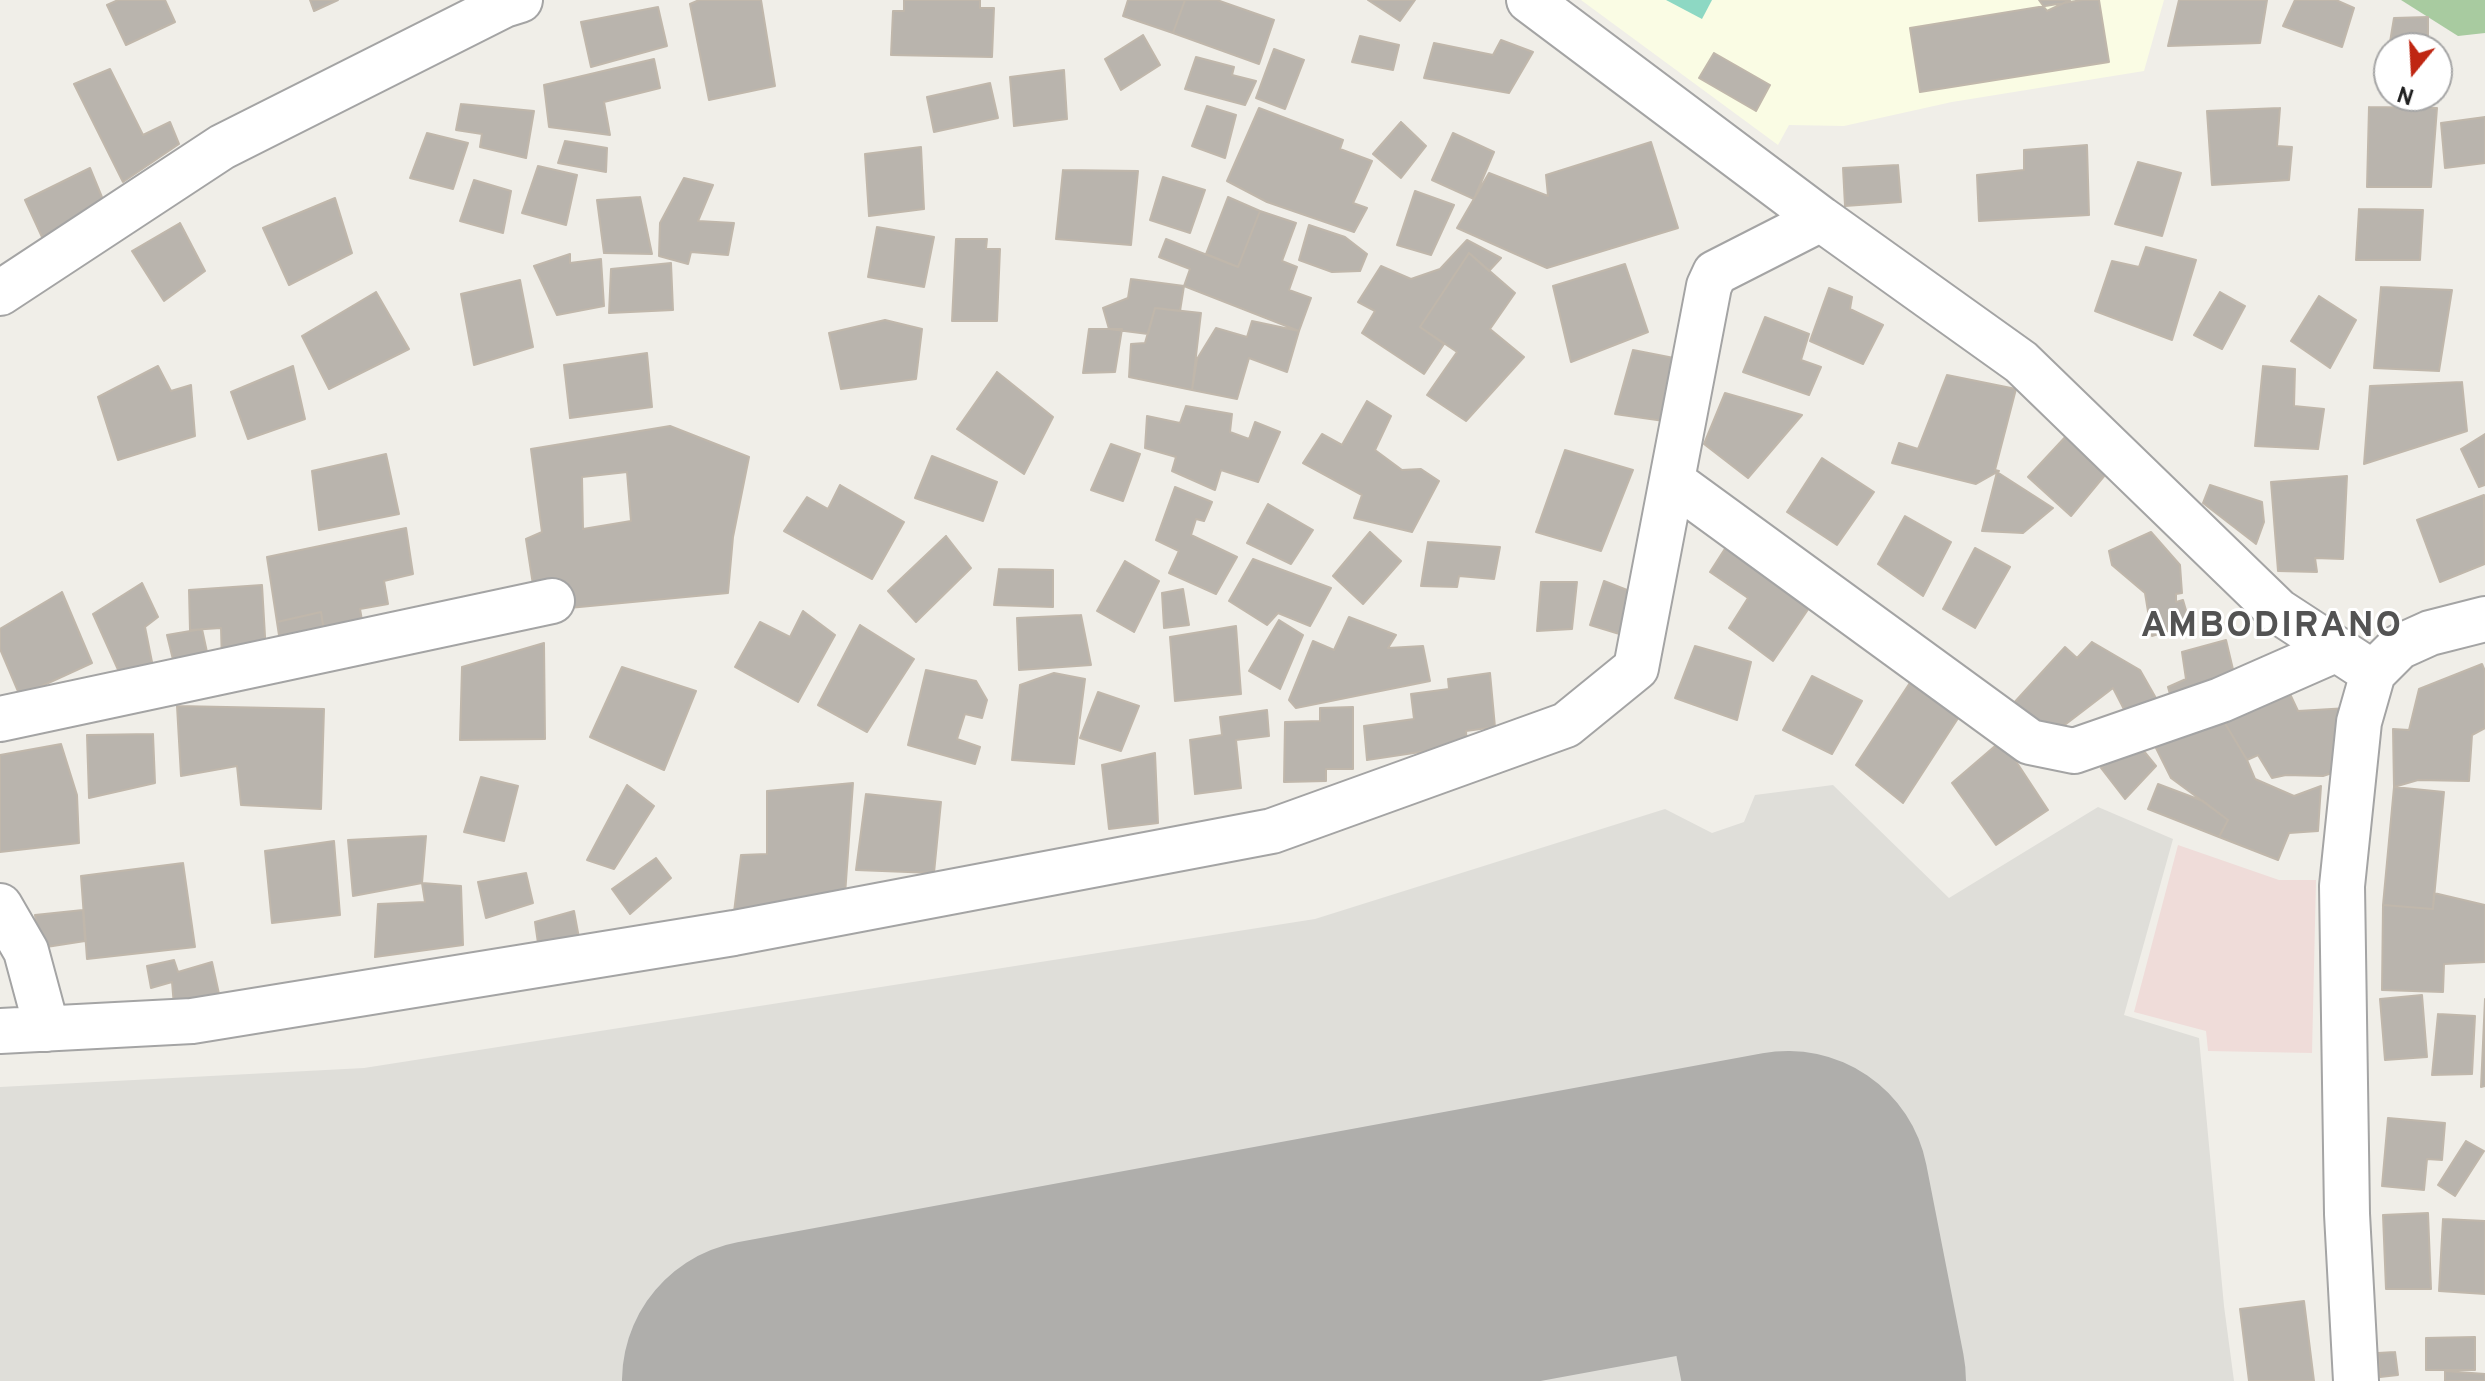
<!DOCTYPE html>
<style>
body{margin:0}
#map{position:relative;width:2485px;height:1381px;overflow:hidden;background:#f0eee8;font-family:Overpass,sans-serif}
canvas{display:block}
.north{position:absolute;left:2373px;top:32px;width:80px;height:80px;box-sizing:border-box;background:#fff;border:2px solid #a6a6a6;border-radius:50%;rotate:198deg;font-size:22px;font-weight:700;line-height:32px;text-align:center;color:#202020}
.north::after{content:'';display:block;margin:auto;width:28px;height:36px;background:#bf2612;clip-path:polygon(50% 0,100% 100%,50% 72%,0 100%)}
</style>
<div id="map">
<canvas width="2485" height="1381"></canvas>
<div class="north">N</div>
</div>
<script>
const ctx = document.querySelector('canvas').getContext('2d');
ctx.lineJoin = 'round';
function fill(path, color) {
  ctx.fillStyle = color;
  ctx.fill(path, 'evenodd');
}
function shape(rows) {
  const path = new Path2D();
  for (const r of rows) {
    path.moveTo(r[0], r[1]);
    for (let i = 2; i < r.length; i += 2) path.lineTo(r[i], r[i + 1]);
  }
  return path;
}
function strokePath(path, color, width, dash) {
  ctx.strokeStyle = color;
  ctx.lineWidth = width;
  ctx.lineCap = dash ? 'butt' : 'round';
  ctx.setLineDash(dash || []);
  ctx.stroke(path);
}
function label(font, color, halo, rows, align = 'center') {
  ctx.font = font + ' Overpass,sans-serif';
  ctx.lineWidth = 6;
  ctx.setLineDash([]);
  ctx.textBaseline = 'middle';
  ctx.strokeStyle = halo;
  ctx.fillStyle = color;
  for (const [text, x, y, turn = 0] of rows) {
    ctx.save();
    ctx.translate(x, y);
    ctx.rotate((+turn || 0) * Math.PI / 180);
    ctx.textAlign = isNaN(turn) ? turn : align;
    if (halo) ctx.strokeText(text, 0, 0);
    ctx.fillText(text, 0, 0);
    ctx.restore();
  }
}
const commercial = shape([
 [2178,845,2279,880,2316,880,2312,1053,2208,1051,2206,1031,2134,1012]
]);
const education = shape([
 [1581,0,2164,0,2144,71,1952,102,1844,126,1789,125,1778,145]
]);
const airport = shape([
 [1833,785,1949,898,2098,807,2173,839,2124,1015,2199,1038,2224,1306,2234,1381,0,1381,0,1087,364,1068,1315,919,1665,809,1712,833,1744,822,1755,795]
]);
const forest = shape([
 [2401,0,2485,0,2485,33,2458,36]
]);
const pitch = shape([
 [1666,0,1712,0,1702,19]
]);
const runway = shape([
 [763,1381,1788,1192,1825,1381]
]);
const building = shape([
 [118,0,165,0,175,22,126,45,107,5,118,0],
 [310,0,338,0,314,11,310,0],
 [699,0,761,0,775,86,709,100,690,4,699,0],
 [904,0,980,0,980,8,994,8,992,57,891,55,893,11,904,11,904,0],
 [1128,0,1185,0,1173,33,1123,16,1128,0],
 [1185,0,1217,0,1274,20,1259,64,1173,33,1185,0],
 [1368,0,1415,0,1400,21,1368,0],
 [2039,0,2070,0,2047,11,2039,0],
 [2082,0,2099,0,2109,62,1920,92,1910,28,2082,0],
 [2179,0,2267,0,2260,43,2168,46,2179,0],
 [2295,0,2336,0,2354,8,2342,47,2283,26,2295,0],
 [658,7,667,46,591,67,581,22,658,7],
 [2428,17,2428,48,2389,48,2394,18,2428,17],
 [1143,35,1160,65,1121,90,1105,59,1143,35],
 [1360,36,1399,45,1393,70,1352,62,1360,36],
 [1501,40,1533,52,1509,93,1424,78,1434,43,1493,55,1501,40],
 [1274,49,1304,60,1285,109,1256,98,1274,49],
 [1714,53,1770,85,1756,111,1699,78,1714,53],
 [1196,57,1234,67,1232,75,1256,81,1245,105,1185,89,1196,57],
 [654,59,660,88,604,102,610,135,549,127,544,85,654,59],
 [110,69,143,135,170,122,179,144,123,182,74,84,110,69],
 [1064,70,1067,119,1014,126,1010,77,1064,70],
 [990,83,998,118,934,132,927,97,990,83],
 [461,104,534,111,526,158,480,147,482,134,456,130,461,104],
 [1207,106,1236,115,1225,158,1192,146,1207,106],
 [2369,107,2437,108,2431,187,2367,187,2369,107],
 [1259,108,1343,140,1340,149,1372,161,1353,203,1367,208,1354,232,1267,202,1227,181,1259,108],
 [2280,108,2277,146,2292,147,2289,180,2212,185,2207,111,2280,108],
 [2485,117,2485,163,2445,168,2441,123,2485,117],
 [1401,122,1426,146,1401,178,1373,154,1401,122],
 [427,133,468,143,453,189,410,178,427,133],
 [1453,133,1494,152,1474,199,1432,180,1453,133],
 [565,141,607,148,606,172,558,163,565,141],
 [1651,142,1678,228,1547,268,1457,228,1489,173,1548,196,1546,175,1651,142],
 [2087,145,2089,215,1979,221,1977,175,2024,170,2024,150,2087,145],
 [921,147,924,209,869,216,865,154,921,147],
 [2138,162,2181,173,2162,236,2115,224,2138,162],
 [1898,165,1901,202,1845,206,1843,168,1898,165],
 [538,166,577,175,566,225,522,213,538,166],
 [90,168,106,207,42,237,25,200,90,168],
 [1063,170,1138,171,1131,245,1056,239,1063,170],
 [1163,177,1205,190,1190,233,1150,220,1163,177],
 [684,178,713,185,698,221,734,223,728,255,691,252,688,264,659,256,660,223,684,178],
 [474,180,511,191,503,233,460,221,474,180],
 [1415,191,1454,205,1431,255,1397,245,1415,191],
 [640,197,652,254,604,253,597,200,640,197],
 [1228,197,1260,211,1238,267,1206,254,1228,197],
 [335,198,352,253,289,285,263,228,335,198],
 [2359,209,2423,210,2420,260,2356,260,2359,209],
 [1260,211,1296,223,1282,261,1297,267,1289,290,1311,298,1299,331,1184,286,1190,269,1159,257,1166,239,1238,267,1260,211],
 [180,223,205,271,164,301,132,251,180,223],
 [1309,225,1345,237,1367,254,1360,271,1332,272,1299,260,1309,225],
 [877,227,934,237,924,287,868,277,877,227],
 [956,239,987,239,986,249,1000,249,997,321,952,321,956,239],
 [1467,240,1501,258,1489,271,1469,253,1420,327,1444,344,1424,374,1362,333,1375,311,1358,302,1381,266,1411,279,1440,269,1467,240],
 [2146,247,2196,260,2172,340,2095,311,2112,261,2139,267,2146,247],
 [1469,253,1515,293,1490,329,1524,357,1466,421,1427,395,1457,352,1420,327,1469,253],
 [570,254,570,263,601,259,604,306,557,315,534,266,570,254],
 [671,263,673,310,609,313,611,269,671,263],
 [1625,264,1648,332,1571,362,1553,286,1625,264],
 [1131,279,1184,286,1180,311,1155,308,1148,334,1109,329,1103,308,1128,298,1131,279],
 [520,280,533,347,474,365,461,294,520,280],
 [2381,287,2452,290,2439,371,2374,368,2381,287],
 [1829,288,1852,297,1850,309,1883,325,1863,364,1810,341,1829,288],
 [376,292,409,349,329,389,302,336,376,292],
 [2220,292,2245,306,2222,349,2194,335,2220,292],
 [2319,296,2356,320,2330,368,2291,341,2319,296],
 [1155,308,1201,313,1192,390,1129,377,1131,344,1145,343,1155,308],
 [1765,317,1809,334,1801,360,1821,367,1809,395,1743,372,1765,317],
 [885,320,922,329,916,379,841,389,829,333,885,320],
 [1252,321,1299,331,1287,372,1249,358,1237,399,1192,390,1197,359,1216,328,1247,337,1252,321],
 [1089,329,1122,329,1115,372,1083,373,1089,329],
 [1633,350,1679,359,1664,421,1615,414,1633,350],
 [647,353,652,407,570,418,564,365,647,353],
 [158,366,171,391,191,385,195,436,118,460,98,397,158,366],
 [293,366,305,419,248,439,231,392,293,366],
 [2263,366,2295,369,2294,406,2324,409,2318,449,2255,446,2263,366],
 [997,372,1053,417,1024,474,957,429,997,372],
 [1947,375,2016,389,1995,470,1999,471,1976,484,1892,463,1899,443,1918,449,1947,375],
 [2462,382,2467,431,2364,464,2370,386,2462,382],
 [1725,393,1802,415,1748,478,1704,444,1725,393],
 [1367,401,1391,416,1375,450,1402,470,1421,469,1439,481,1412,532,1354,518,1362,495,1303,463,1322,434,1342,445,1367,401],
 [1186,406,1232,414,1230,432,1249,439,1255,422,1280,432,1258,482,1221,470,1215,490,1172,471,1176,457,1145,448,1147,416,1180,423,1186,406],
 [670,426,749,457,733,537,728,593,537,611,526,539,542,532,531,449,670,426],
 [627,472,631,521,583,529,582,477,627,472],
 [2068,434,2105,475,2071,516,2028,477,2068,434],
 [2485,434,2485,485,2479,487,2461,449,2485,434],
 [1111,444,1140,454,1123,501,1091,490,1111,444],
 [1565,450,1633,470,1601,551,1536,532,1565,450],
 [386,454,399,514,319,530,312,471,386,454],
 [932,456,997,482,983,521,915,498,932,456],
 [1822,458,1874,492,1837,545,1787,512,1822,458],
 [1997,472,2053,508,2023,533,1982,531,1997,472],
 [2347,476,2343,559,2315,558,2317,572,2278,571,2271,482,2347,476],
 [840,485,904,522,872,579,784,531,807,497,828,509,840,485],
 [2210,485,2262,502,2264,522,2256,544,2203,503,2210,485],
 [1175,487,1212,502,1204,521,1196,519,1191,535,1237,557,1216,594,1169,573,1179,551,1156,540,1175,487],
 [2484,495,2485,564,2440,582,2417,520,2484,495],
 [1268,504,1313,530,1291,564,1247,543,1268,504],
 [1905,516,1951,542,1923,596,1878,564,1905,516],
 [406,528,413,574,384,581,388,604,360,609,365,637,326,645,321,612,277,622,267,557,406,528],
 [1370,532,1401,561,1363,604,1333,576,1370,532],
 [2151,532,2180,565,2182,593,2176,594,2176,602,2183,600,2190,624,2152,636,2145,593,2112,565,2109,551,2151,532],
 [946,536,971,568,916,622,888,591,946,536],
 [1428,542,1500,547,1494,579,1459,576,1457,587,1421,586,1428,542],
 [1728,544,1811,605,1773,661,1729,628,1748,598,1710,572,1728,544],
 [1975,548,2010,567,1975,628,1943,609,1975,548],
 [1253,559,1331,588,1310,626,1278,613,1267,625,1229,601,1253,559],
 [1125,561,1159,581,1134,632,1097,611,1125,561],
 [999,569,1053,570,1053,607,994,605,999,569],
 [1604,581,1640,595,1626,636,1590,625,1604,581],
 [1541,582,1577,582,1572,629,1537,631,1541,582],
 [142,583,158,617,145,627,154,672,124,683,93,614,142,583],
 [262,585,266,653,222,664,221,628,190,630,189,590,262,585],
 [1183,589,1189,625,1164,628,1162,593,1183,589],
 [62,592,92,663,20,696,0,649,0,629,62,592],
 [803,611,835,635,798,702,735,667,760,622,790,637,803,611],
 [321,612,326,645,282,655,277,622,321,612],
 [1081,615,1091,665,1019,670,1017,618,1081,615],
 [1349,617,1396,635,1388,648,1423,646,1430,681,1296,708,1289,700,1313,641,1334,650,1349,617],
 [1279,620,1303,635,1280,689,1249,671,1279,620],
 [860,625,914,659,867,732,818,705,860,625],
 [1236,626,1241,694,1175,701,1170,637,1236,626],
 [202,629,210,666,176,672,167,635,202,629],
 [2226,640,2236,682,2173,705,2168,687,2186,679,2182,652,2226,640],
 [2092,642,2140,670,2161,707,2129,719,2113,688,2049,737,2012,705,2065,647,2077,658,2092,642],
 [544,643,545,739,460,740,462,667,544,643],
 [1695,646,1751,662,1737,720,1675,698,1695,646],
 [2482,664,2485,671,2485,728,2472,735,2469,781,2418,780,2394,787,2393,729,2409,730,2419,689,2482,664],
 [622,667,696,691,664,770,590,737,622,667],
 [926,670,976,681,987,700,982,718,965,714,957,739,980,747,975,764,908,745,926,670],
 [1917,672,1964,709,1903,803,1856,765,1917,672],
 [1054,673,1085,679,1074,764,1012,760,1020,685,1054,673],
 [1490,673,1495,727,1466,731,1467,745,1367,760,1364,726,1414,719,1411,694,1449,689,1448,679,1490,673],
 [1812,676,1862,701,1832,754,1783,730,1812,676],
 [1098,692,1139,706,1121,751,1080,738,1098,692],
 [2290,694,2298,711,2348,708,2335,772,2323,776,2286,775,2272,778,2258,755,2247,760,2220,715,2290,694],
 [177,706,324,709,321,809,241,805,237,766,181,776,177,706],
 [1353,707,1353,769,1326,769,1326,781,1284,782,1285,722,1320,721,1320,708,1353,707],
 [1267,710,1269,736,1236,740,1241,788,1195,794,1190,740,1222,735,1220,717,1267,710],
 [2220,715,2247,760,2255,779,2294,796,2321,786,2318,831,2289,833,2278,860,2219,837,2228,820,2171,778,2153,742,2220,715],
 [153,734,155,783,89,798,87,735,153,734],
 [2134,739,2156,766,2125,799,2101,768,2134,739],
 [2002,740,2048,810,1996,845,1952,783,2002,740],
 [61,744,77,795,79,843,0,852,0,755,61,744],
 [1155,753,1158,823,1109,829,1102,765,1155,753],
 [481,777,518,786,504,841,464,832,481,777],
 [853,783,845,895,734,912,741,855,767,854,767,791,853,783],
 [2158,784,2203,801,2228,820,2219,837,2148,809,2158,784],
 [627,785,654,806,614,869,587,860,627,785],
 [2394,787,2444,792,2433,909,2383,905,2394,787],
 [866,794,941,802,934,873,856,870,866,794],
 [426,836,422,883,353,896,348,840,426,836],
 [334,841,340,915,272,923,265,851,334,841],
 [656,858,671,878,630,914,612,889,656,858],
 [183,863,195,947,87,959,81,876,183,863],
 [526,873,533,903,486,918,478,882,526,873],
 [422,883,461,886,463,945,375,957,378,904,425,902,422,883],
 [2434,893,2485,905,2485,962,2444,964,2443,992,2382,990,2383,905,2433,909,2434,893],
 [83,910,85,941,40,948,35,915,83,910],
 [574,911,579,938,539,950,535,922,574,911],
 [174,960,178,972,212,962,219,994,174,1006,172,982,151,988,147,966,174,960],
 [2422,995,2427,1057,2385,1060,2380,999,2422,995],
 [2485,999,2485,1086,2481,1087,2485,999],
 [2438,1014,2475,1016,2472,1074,2432,1075,2438,1014],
 [2388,1118,2445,1123,2442,1160,2427,1159,2424,1190,2382,1186,2388,1118],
 [2466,1141,2484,1151,2455,1196,2438,1185,2466,1141],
 [2428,1213,2431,1289,2386,1289,2383,1215,2428,1213],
 [2443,1219,2485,1221,2485,1294,2439,1291,2443,1219],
 [2304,1301,2314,1381,2249,1381,2240,1309,2304,1301],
 [2475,1337,2475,1370,2426,1370,2426,1338,2475,1337],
 [2395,1352,2398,1375,2380,1377,2378,1353,2395,1352],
 [2445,1371,2485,1374,2485,1381,2445,1381,2445,1371]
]);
const minor = shape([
 [1529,0,1821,219,2021,362,2278,611,2373,673],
 [0,293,222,147,504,5,520,0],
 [1672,481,2030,742,2074,751,2221,700,2337,649],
 [0,719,552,601],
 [0,906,26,951,47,1029],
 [0,1031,192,1021,734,933,1272,831,1566,725,1636,668,1709,286,1715,273,1821,219],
 [2356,1381,2347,1214,2342,886,2359,722,2373,673,2399,647,2430,633,2485,619]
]);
const districtNames = [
 ["AMBODIRANO",2272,629]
];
fill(commercial, '#efdcd9');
fill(education, '#fafce4');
fill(airport, '#dfded9');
fill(forest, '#a8cba0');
fill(pitch, '#8dd8c3');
strokePath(runway, '#afaeab', 282);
fill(building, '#b9b4ad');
strokePath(building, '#c0b7ab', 2);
strokePath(minor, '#a4a4a4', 48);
strokePath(minor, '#fff', 44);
ctx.letterSpacing = '2px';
label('bold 36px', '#535353', '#fff', districtNames);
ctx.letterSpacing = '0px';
</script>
